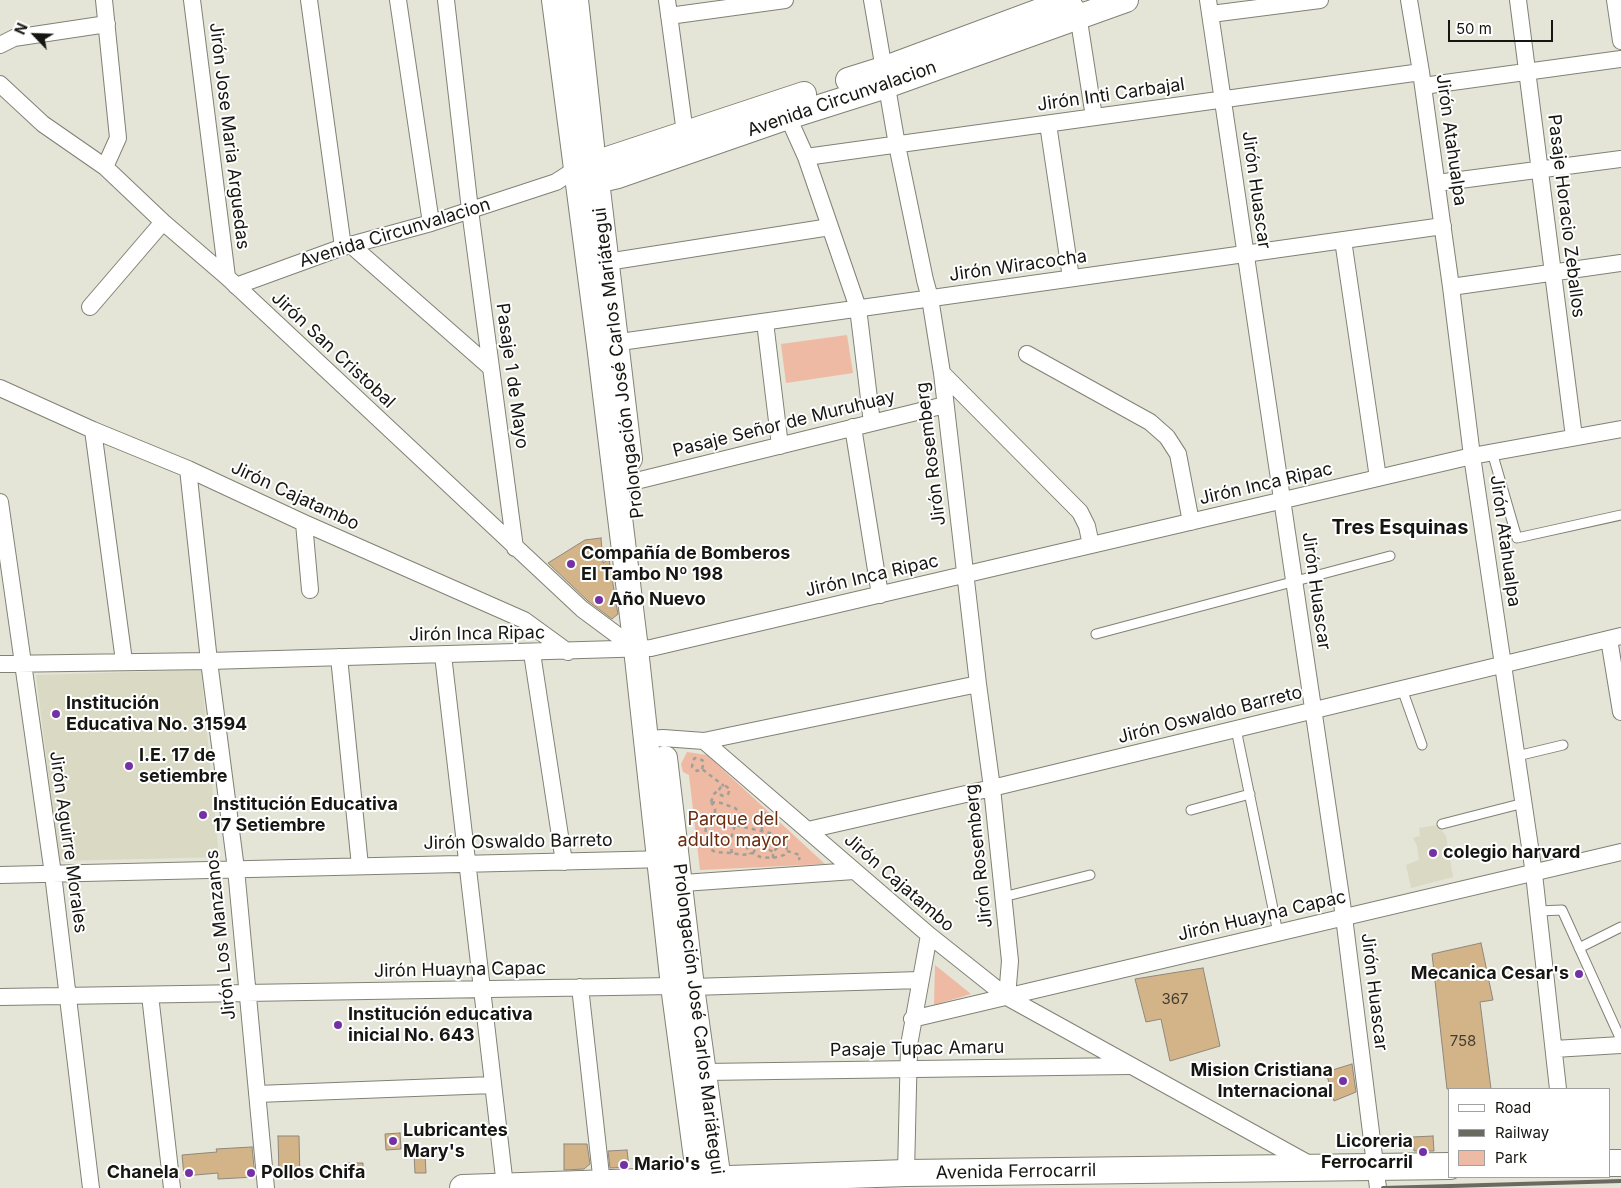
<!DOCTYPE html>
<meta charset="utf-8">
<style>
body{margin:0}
#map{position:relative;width:1621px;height:1188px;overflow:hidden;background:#e4e4d7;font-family:Inter,sans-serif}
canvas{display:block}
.legend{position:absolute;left:1448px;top:1088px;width:162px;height:90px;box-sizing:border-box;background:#fff;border:1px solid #a1a1a0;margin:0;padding:6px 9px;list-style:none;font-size:15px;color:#151511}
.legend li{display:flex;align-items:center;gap:10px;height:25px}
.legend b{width:25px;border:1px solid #a1a1a0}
.north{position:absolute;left:10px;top:10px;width:50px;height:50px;-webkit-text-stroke:4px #fff;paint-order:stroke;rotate:294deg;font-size:14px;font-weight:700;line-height:20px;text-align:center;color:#151511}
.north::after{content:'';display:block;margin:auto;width:18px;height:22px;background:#151511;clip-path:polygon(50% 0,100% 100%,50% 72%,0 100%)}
.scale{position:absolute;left:1448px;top:20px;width:105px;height:22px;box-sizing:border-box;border:2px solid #151511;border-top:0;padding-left:6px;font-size:15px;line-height:18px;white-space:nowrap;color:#151511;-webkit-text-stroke:4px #fff;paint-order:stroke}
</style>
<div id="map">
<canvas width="1621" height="1188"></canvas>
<ul class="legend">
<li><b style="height:6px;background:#fff"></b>Road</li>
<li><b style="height:6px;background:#6a6a62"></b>Railway</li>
<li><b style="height:14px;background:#efbaa4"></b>Park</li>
</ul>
<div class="north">N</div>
<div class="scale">50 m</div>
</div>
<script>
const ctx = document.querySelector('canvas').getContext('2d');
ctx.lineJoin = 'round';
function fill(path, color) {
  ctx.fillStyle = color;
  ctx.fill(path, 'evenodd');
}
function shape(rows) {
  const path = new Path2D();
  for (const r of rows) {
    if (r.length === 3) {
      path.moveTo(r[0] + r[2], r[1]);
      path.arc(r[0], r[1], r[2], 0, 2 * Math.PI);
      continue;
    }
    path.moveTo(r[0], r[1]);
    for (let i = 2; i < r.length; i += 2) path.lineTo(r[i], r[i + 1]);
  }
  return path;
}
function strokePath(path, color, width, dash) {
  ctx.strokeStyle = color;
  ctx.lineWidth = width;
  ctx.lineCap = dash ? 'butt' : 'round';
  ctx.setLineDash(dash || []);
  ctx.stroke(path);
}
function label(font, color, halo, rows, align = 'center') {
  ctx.font = font + ' Inter,sans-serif';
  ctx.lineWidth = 4;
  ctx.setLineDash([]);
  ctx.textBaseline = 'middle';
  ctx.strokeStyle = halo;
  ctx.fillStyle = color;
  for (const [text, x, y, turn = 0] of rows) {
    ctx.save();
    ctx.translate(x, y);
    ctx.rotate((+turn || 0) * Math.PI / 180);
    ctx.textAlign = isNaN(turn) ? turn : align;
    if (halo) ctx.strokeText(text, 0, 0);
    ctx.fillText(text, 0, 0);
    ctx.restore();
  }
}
const built = shape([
 [201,670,219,857,59,861,36,675],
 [1437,825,1446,836,1453,877,1411,888,1406,865,1419,860,1417,846,1413,838,1420,836,1419,828]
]);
const green = shape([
 [847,335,853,373,786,383,781,344],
 [687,752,707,755,825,864,700,870,689,775,683,772,681,764],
 [935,965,971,994,934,1005]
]);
const building = shape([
 [601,538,603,563,609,559,617,609,618,614,612,619,588,601,548,563,585,540,601,538],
 [1481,943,1493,1000,1480,1002,1491,1089,1447,1089,1432,954,1481,943],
 [1203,968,1220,1046,1170,1061,1161,1019,1146,1022,1135,979,1203,968],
 [1352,1064,1356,1092,1334,1101,1326,1072,1352,1064],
 [400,1133,401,1149,386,1150,385,1134,400,1133],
 [278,1136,299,1136,300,1179,285,1179,279,1174,278,1136],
 [1433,1136,1434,1151,1414,1151,1413,1137,1433,1136],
 [564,1144,587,1144,590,1164,584,1169,564,1170,564,1144],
 [252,1147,255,1177,218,1179,218,1173,184,1176,182,1155,217,1152,216,1149,252,1147],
 [627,1150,629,1167,610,1168,608,1151,627,1150],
 [414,1154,425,1154,426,1173,415,1173,414,1154],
 [344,1163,363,1163,363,1177,344,1177,344,1163]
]);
const path = shape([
 [702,769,704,762,702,760,695,758,693,760,692,767,694,769,697,771,702,769,724,786],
 [724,791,5],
 [711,802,715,809,715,814,711,819,705,822,706,834,706,843,709,848,715,852,732,853,742,855,753,853,760,857,773,858,784,855,787,851],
 [711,802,721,803,735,808,749,822,763,822],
 [711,802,714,794,719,789],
 [715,814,735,825,770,833,777,836,786,844,787,851],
 [700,823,705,822],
 [723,841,723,843,717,845,714,841,718,836,720,836,723,841,739,842],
 [746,846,740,845,739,839,741,836,747,837,749,840,746,846,750,854],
 [787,851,800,855,799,860],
 [732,853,730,842,735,825],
 [753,853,761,839,763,816,765,812],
 [773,858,773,852,777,848,777,844,771,842,767,846,768,849,773,852]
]);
const lane = shape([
 [1492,452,1517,538,1621,515],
 [1096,634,1390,556],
 [1402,689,1422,745],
 [1236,729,1278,933],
 [1517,756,1563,745],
 [1191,810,1250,794],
 [1442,824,1524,803],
 [1003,897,1090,875],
 [1539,911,1562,910,1621,1040],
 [1579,948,1621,927]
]);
const street = shape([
 [104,0,118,138,105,167],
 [192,0,227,277],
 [309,0,343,247],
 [398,0,431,223],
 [446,0,470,210,515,548],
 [667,0,685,133],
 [872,0,897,145,925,280,930,298,942,373,978,684,992,788,1010,961,1007,997],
 [1208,0,1344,917,1378,1188],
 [1409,0,1421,72,1451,287,1472,456,1534,874,1558,1089],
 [1518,0,1574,437],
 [1615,0,1621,41],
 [1077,8,1094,117],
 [1211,14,1320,0],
 [669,16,785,0],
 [0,45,14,38,107,24],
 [0,84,43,124,105,167,163,222,227,277,582,609,636,649],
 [1423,86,1621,59],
 [788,117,806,157,858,308,872,423],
 [1048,124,1071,278],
 [806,157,1421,72],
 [1437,183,1621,159],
 [1343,240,1378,478],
 [351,245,490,367],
 [607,262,830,227],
 [236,286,343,247,431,223,556,182,576,169],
 [1451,287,1621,263],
 [90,307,163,222],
 [765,322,780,446],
 [606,344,1443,226],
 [1027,354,1150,422,1167,437,1178,454,1191,522],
 [942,373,1080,512,1087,526,1091,545],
 [0,388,93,430,188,469,304,523,524,620,568,652],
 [853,427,880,595],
 [93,430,124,661],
 [188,469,209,661,236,869,266,1188],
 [632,482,945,405],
 [0,502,53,874,91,1188],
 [304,523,310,590],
 [1609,639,1621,712],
 [532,653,564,862],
 [443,655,505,1186],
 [339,657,360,866],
 [0,664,209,661,651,648,1472,456,1621,429],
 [647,739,663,738,704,741,929,935,1007,997,1311,1165],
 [704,741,978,684],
 [808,830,992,788,1621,636],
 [0,875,668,859],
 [669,884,854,871],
 [580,987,602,1184],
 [150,995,172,1188],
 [0,997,673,986,692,987,920,980],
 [912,1019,1621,852],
 [1554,1049,1621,1045],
 [704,1072,1129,1066],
 [257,1094,493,1085],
 [906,1173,909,1045,929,935]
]);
const secondary = shape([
 [554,0,599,345,636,649,673,986,700,1188],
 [576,0,592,146],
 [848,80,883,69,1069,0],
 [595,164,630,459],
 [580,168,804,94],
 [583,184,618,176,788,117,886,86,1126,0],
 [665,758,692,987,720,1188]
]);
const primary = shape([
 [1610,1163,1621,1163],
 [463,1188,906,1173,1450,1166]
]);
const rail = shape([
 [1383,1188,1621,1181]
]);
const markers = [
 [571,564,5,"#7431a5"],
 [599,600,5,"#7431a5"],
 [56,714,5,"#7431a5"],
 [129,766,5,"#7431a5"],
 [203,815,5,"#7431a5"],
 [1433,853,5,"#7431a5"],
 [1579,974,5,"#7431a5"],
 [338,1025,5,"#7431a5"],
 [1343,1081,5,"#7431a5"],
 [393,1141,5,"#7431a5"],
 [1423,1152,5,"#7431a5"],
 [624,1165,5,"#7431a5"],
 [189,1173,5,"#7431a5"],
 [251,1173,5,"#7431a5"]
];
const numberNames = [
 ["367",1175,999],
 ["758",1463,1041]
];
const streetNames = [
 ["Jirón Inti Carbajal",1111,95,-8],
 ["Avenida Circunvalacion",842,99,-19],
 ["Jirón Jose Maria Arguedas",229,136,83],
 ["Jirón Atahualpa",1451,140,82],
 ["Jirón Huascar",1256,190,82],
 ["Pasaje Horacio Zeballos",1566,216,83],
 ["Avenida Circunvalacion",395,233,-17],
 ["Jirón Wiracocha",1018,266,-8],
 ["Jirón San Cristobal",333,350,43],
 ["Prolongación José Carlos Mariátegui",619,363,-97],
 ["Pasaje 1 de Mayo",512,376,82],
 ["Pasaje Señor de Muruhuay",784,424,-14],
 ["Jirón Rosemberg",931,454,-97],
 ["Jirón Inca Ripac",1266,484,-13],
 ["Jirón Cajatambo",295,496,25],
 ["Jirón Atahualpa",1505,541,82],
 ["Jirón Inca Ripac",872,576,-13],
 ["Jirón Huascar",1316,591,82],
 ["Jirón Inca Ripac",477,634,-1],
 ["Jirón Oswaldo Barreto",1210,715,-14],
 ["Jirón Aguirre Morales",68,842,82],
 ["Jirón Oswaldo Barreto",518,842,-1],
 ["Jirón Rosemberg",979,856,-96],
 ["Jirón Cajatambo",899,883,41],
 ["Jirón Huayna Capac",1262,916,-13],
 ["Jirón Los Manzanos",221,935,-96],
 ["Jirón Huayna Capac",460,970,-1],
 ["Jirón Huascar",1374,992,83],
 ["Prolongación José Carlos Mariátegui",698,1019,83],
 ["Pasaje Tupac Amaru",917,1049,-1],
 ["Avenida Ferrocarril",1016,1172,-1]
];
const poiNames = [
 ["Compañía de Bomberos",581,554],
 ["El Tambo Nº 198",581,575],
 ["Año Nuevo",609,600],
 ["Institución",66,704],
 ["Educativa No. 31594",66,725],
 ["I.E. 17 de",139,756],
 ["setiembre",139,777],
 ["Institución Educativa",213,805],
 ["17 Setiembre",213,826],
 ["colegio harvard",1443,853],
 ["Mecanica Cesar's",1569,974,"right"],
 ["Institución educativa",348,1015],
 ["inicial No. 643",348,1036],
 ["Mision Cristiana",1333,1071,"right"],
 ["Internacional",1333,1092,"right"],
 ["Lubricantes",403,1131],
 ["Mary's",403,1152],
 ["Licoreria",1413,1142,"right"],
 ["Ferrocarril",1413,1163,"right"],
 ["Mario's",634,1165],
 ["Chanela",179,1173,"right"],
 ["Pollos Chifa",261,1173]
];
const parkNames = [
 ["Parque del",733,820],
 ["adulto mayor",733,841]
];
const quarterNames = [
 ["Tres Esquinas",1400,528]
];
fill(built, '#d9d9c4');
fill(green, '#efbaa4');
fill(building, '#d3b488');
strokePath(building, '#8f877c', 1);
strokePath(lane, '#818175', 11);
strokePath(street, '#818175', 18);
strokePath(secondary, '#818175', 26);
strokePath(primary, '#818175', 28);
strokePath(path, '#a0a096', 2.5, [4, 4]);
strokePath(lane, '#fff', 9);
strokePath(street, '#fff', 16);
strokePath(secondary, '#fff', 24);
strokePath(primary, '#fff', 26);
strokePath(rail, '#6a6a62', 4);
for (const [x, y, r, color] of markers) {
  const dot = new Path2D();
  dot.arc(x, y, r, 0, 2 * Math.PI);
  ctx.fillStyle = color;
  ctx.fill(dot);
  strokePath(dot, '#fff', 2);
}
label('15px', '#443d2f', null, numberNames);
label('18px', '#151511', '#fff', streetNames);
label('bold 18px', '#151511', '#fff', poiNames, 'left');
label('18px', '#6b2c0e', '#fff', parkNames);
label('bold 20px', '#151511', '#fff', quarterNames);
</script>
